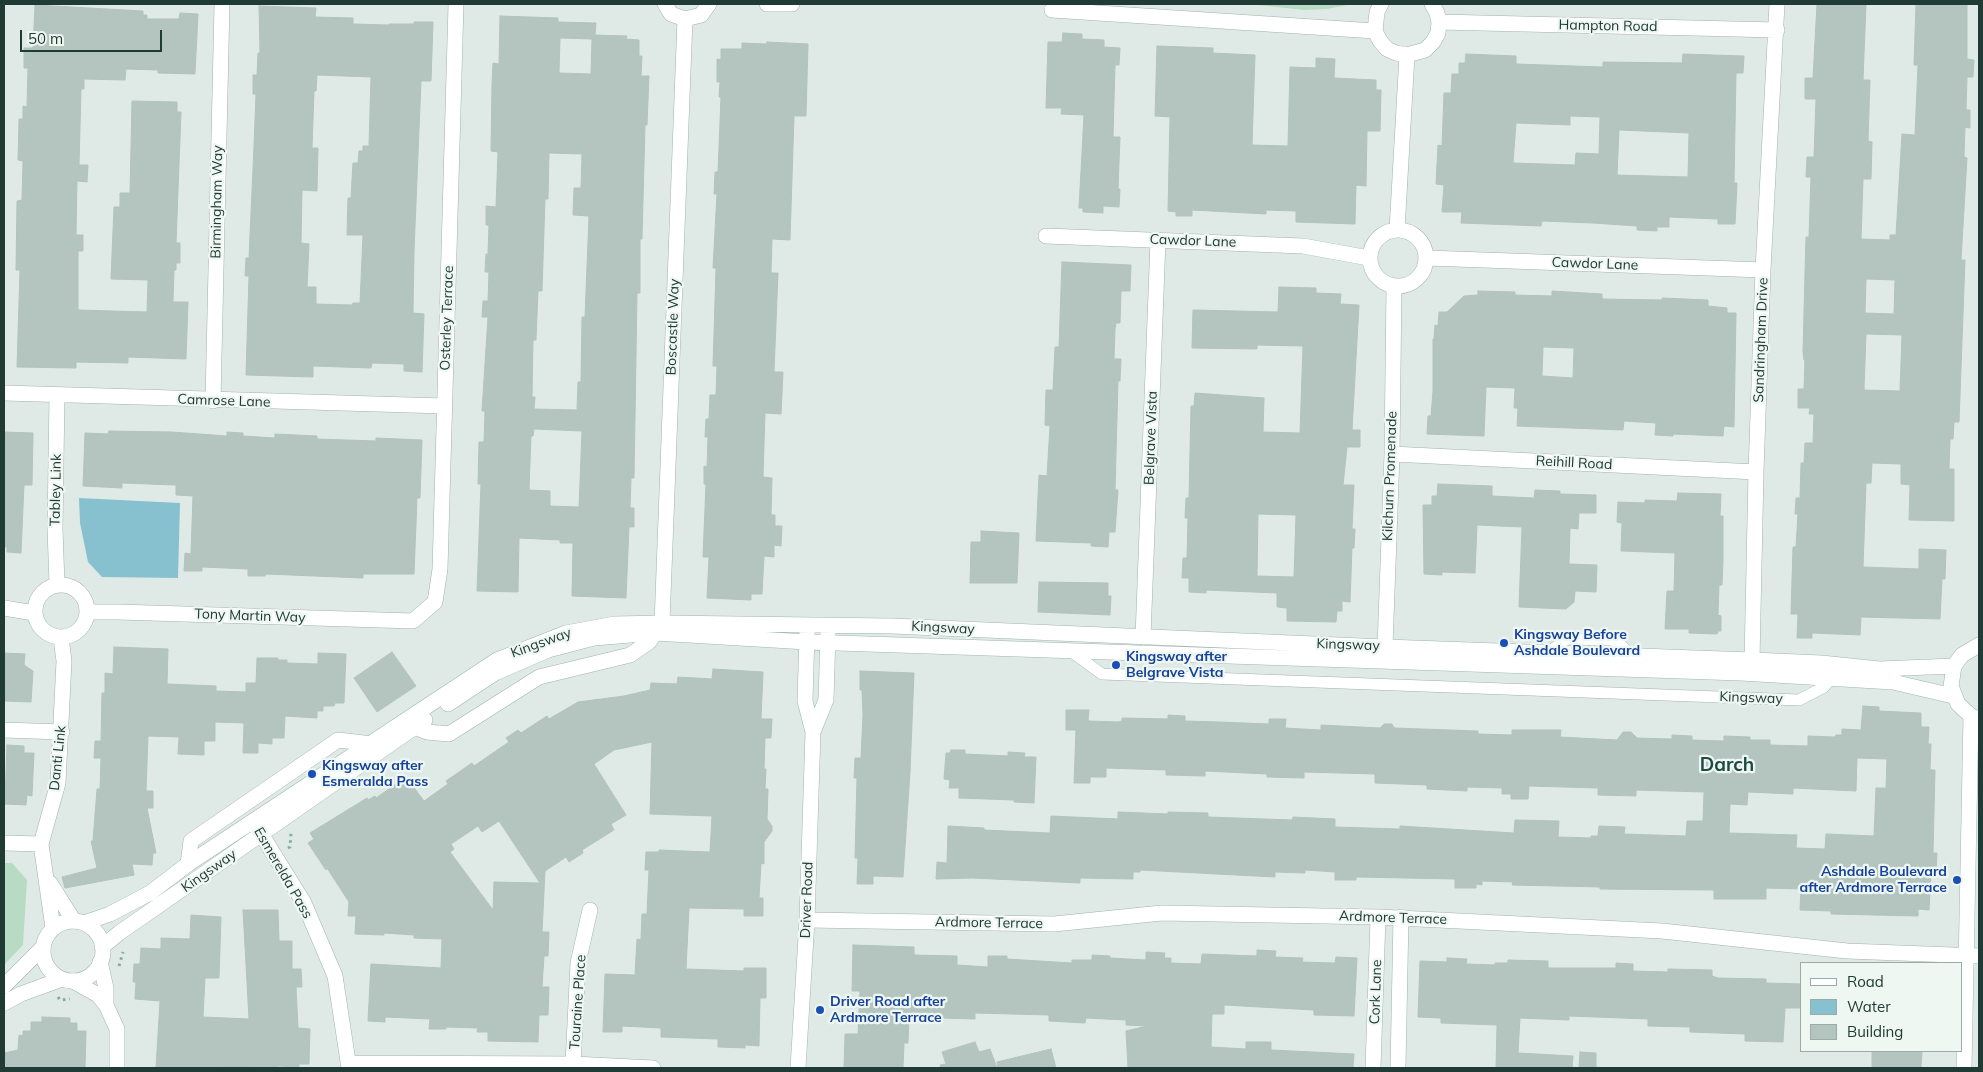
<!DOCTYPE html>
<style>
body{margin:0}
#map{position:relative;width:1983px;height:1072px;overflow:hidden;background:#dfeae6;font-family:Mulish,sans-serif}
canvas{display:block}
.frame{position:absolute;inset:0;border:5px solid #203a34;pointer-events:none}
.legend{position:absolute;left:1800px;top:962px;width:162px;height:90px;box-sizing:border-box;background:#eff7f3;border:1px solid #9caba7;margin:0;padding:6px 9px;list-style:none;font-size:15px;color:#203a34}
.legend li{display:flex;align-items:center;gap:10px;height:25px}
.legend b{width:25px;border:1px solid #9caba7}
.scale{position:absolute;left:20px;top:30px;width:142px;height:22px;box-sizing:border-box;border:2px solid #203a34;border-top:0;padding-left:6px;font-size:15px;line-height:18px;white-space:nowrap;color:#203a34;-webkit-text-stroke:4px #eff7f3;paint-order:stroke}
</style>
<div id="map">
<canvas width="1983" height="1072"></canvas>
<div class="frame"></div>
<ul class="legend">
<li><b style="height:6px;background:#fff"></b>Road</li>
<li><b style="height:14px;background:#87c1cf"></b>Water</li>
<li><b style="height:14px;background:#b4c5bf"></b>Building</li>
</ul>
<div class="scale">50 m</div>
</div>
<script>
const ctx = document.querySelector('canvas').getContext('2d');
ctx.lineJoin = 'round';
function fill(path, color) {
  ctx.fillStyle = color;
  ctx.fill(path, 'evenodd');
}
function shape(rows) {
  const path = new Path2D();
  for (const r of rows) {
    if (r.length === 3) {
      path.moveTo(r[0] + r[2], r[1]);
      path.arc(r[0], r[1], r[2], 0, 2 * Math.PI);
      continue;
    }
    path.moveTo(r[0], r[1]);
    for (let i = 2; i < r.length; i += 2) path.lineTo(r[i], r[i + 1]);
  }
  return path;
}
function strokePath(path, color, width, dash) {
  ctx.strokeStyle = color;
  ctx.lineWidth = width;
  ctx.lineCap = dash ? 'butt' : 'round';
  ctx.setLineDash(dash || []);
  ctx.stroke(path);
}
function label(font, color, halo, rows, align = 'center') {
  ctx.font = font + ' Mulish,sans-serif';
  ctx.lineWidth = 4.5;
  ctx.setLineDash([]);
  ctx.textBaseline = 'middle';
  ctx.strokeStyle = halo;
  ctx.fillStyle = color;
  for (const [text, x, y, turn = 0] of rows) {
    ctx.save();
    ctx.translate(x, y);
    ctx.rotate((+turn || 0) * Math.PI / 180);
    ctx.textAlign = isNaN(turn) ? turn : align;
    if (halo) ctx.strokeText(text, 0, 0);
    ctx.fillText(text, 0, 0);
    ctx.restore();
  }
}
const green = shape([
 [1250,4,1352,4,1327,9,1304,10],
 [4,863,12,863,27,880,23,945,4,965]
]);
const water = shape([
 [79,498,180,503,178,578,102,577,88,562,80,523]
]);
const building = shape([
 [1817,4,1866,4,1863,80,1870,80,1868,141,1872,142,1871,179,1863,179,1861,239,1890,240,1890,235,1896,235,1902,134,1915,135,1918,65,1914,65,1916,4,1967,4,1967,59,1974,60,1973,77,1967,77,1966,110,1970,110,1970,128,1965,127,1964,157,1967,158,1961,260,1965,260,1959,422,1954,422,1953,439,1950,439,1949,469,1954,469,1954,521,1909,520,1910,485,1901,484,1901,464,1872,463,1871,483,1866,483,1863,567,1919,569,1919,549,1946,550,1945,579,1942,579,1940,619,1861,617,1860,635,1812,633,1812,638,1797,638,1798,614,1791,614,1793,547,1796,547,1798,514,1795,514,1796,498,1800,498,1801,463,1804,463,1805,443,1813,443,1814,414,1809,414,1810,408,1798,408,1798,389,1804,389,1805,360,1804,360,1803,352,1805,272,1806,237,1809,237,1811,177,1806,177,1807,157,1814,157,1816,99,1805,99,1805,78,1813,78,1817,4],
 [1866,279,1895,280,1894,314,1865,313,1866,279],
 [1866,334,1902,335,1900,391,1864,390,1866,334],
 [35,5,143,11,143,15,147,15,147,19,179,19,180,13,198,14,195,74,158,73,158,70,126,69,125,80,84,79,84,89,81,89,79,165,88,165,87,182,77,181,76,235,83,235,83,251,78,251,78,310,147,312,148,280,111,279,114,207,120,207,120,193,130,193,132,101,177,102,177,112,181,112,176,243,180,243,180,263,176,263,176,270,174,270,173,302,188,302,186,359,128,357,128,363,76,362,76,368,17,367,20,270,16,270,17,201,22,200,23,161,18,160,19,119,23,119,23,106,27,107,28,68,24,68,24,48,33,48,35,5],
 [259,6,316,8,315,17,353,18,353,24,389,25,389,24,414,24,414,22,433,22,431,81,421,81,414,251,413,313,424,314,422,372,404,371,404,364,372,363,371,368,313,366,313,377,246,375,249,276,245,276,246,258,249,258,254,146,256,94,253,94,253,75,257,75,258,53,260,53,259,6],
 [317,75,371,77,369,146,363,146,363,151,359,151,358,163,353,163,351,198,348,198,347,235,363,235,360,303,353,303,352,305,316,304,316,287,307,287,309,244,301,243,302,190,317,191,318,148,312,148,314,91,316,91,317,75],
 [500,16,558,18,558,22,596,23,595,35,627,36,626,39,639,40,639,56,642,56,641,76,649,76,647,125,645,125,642,239,640,239,640,293,637,293,634,478,631,478,630,508,634,508,634,527,629,527,626,598,572,596,573,543,560,543,560,540,519,538,518,592,477,591,481,484,478,484,479,442,484,442,485,411,482,411,483,395,488,317,482,317,483,301,488,301,489,272,485,272,486,254,488,254,489,225,486,225,486,206,496,207,498,152,491,151,492,85,493,63,499,64,500,16],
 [560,38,592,39,591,74,559,73,560,38],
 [549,153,582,154,581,188,574,188,573,215,589,216,585,317,582,317,581,382,578,382,577,410,534,409,535,397,532,397,533,340,536,340,538,291,542,291,545,199,548,199,549,153],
 [534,429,582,431,579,507,550,506,550,491,529,490,531,436,533,436,534,429],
 [1063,33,1082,34,1082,39,1104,40,1104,47,1120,48,1119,65,1115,65,1113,137,1120,137,1118,189,1120,189,1119,207,1103,206,1103,213,1083,212,1083,208,1079,208,1084,115,1061,114,1062,108,1046,108,1048,42,1062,42,1063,33],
 [767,42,808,44,806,116,794,116,790,240,772,239,771,273,778,273,774,372,783,372,781,414,765,413,763,477,772,478,771,515,775,515,775,526,782,526,781,546,774,545,774,557,764,556,762,594,751,594,751,600,707,598,709,557,703,557,706,484,704,484,704,466,707,467,708,437,705,437,706,419,709,419,710,395,716,395,717,366,713,366,716,268,713,268,717,194,714,194,715,172,718,172,721,97,719,97,720,82,717,82,717,59,721,60,721,49,742,49,742,43,767,44,767,42],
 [1157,46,1213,48,1213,53,1255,55,1252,145,1288,146,1290,67,1316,68,1316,58,1335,59,1334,78,1376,80,1376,90,1381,90,1380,131,1367,131,1366,186,1356,185,1355,224,1296,222,1296,211,1266,210,1266,214,1192,210,1192,216,1176,216,1176,212,1168,211,1170,117,1155,116,1157,46],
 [1466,54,1516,56,1516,64,1603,67,1603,62,1682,63,1683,54,1744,56,1743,73,1736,73,1734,183,1737,183,1735,224,1718,224,1718,219,1669,217,1669,227,1657,227,1657,231,1637,230,1637,226,1593,223,1542,221,1541,226,1461,223,1462,212,1442,212,1444,185,1436,184,1438,145,1442,146,1444,93,1451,93,1452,74,1459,74,1459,63,1465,63,1466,54],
 [1570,116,1600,117,1599,154,1576,153,1575,165,1513,163,1516,123,1570,125,1570,116],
 [1619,130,1689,133,1688,177,1617,175,1619,130],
 [1062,262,1131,265,1130,291,1121,291,1120,323,1116,323,1115,329,1114,359,1121,359,1120,381,1118,381,1115,490,1118,490,1115,532,1109,532,1108,547,1091,546,1091,543,1036,541,1039,475,1047,476,1050,426,1045,425,1046,390,1053,390,1055,347,1059,347,1062,262],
 [1279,287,1316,288,1316,293,1341,294,1340,304,1359,305,1352,430,1360,430,1360,447,1347,447,1343,485,1354,485,1352,529,1355,529,1354,548,1352,548,1350,602,1342,601,1342,611,1337,611,1336,622,1287,621,1287,608,1277,607,1277,593,1206,590,1206,593,1189,592,1189,578,1182,578,1183,558,1187,558,1188,518,1185,518,1186,498,1189,498,1191,406,1194,406,1195,393,1264,398,1263,432,1300,433,1303,346,1257,345,1257,349,1192,348,1193,310,1278,312,1279,287],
 [1258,514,1296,515,1294,577,1257,576,1258,514],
 [1478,291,1515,292,1515,295,1552,296,1552,291,1602,294,1602,299,1662,300,1662,298,1708,300,1708,306,1727,308,1727,313,1736,313,1734,427,1724,426,1723,436,1673,434,1673,436,1655,435,1656,423,1624,421,1623,430,1517,426,1518,408,1514,408,1515,388,1486,387,1484,436,1427,434,1428,416,1431,416,1433,391,1433,339,1434,339,1435,325,1438,326,1439,312,1447,312,1464,296,1478,295,1478,291],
 [1543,347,1574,348,1573,378,1542,376,1543,347],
 [109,431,172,432,227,436,227,432,243,433,243,436,275,438,275,434,317,436,317,439,376,441,376,438,422,440,420,498,417,498,414,574,363,574,363,578,266,574,265,576,248,576,248,569,202,567,202,571,184,571,185,553,191,554,193,496,176,495,176,485,122,483,122,488,83,486,85,433,108,434,109,431],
 [4,432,33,433,32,485,24,485,21,553,7,552,7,547,4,547,4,432],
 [1438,484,1492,486,1492,496,1534,498,1535,490,1560,491,1560,494,1596,495,1596,513,1579,513,1578,529,1570,528,1569,564,1597,565,1596,592,1575,591,1574,602,1566,609,1519,607,1522,527,1477,525,1475,573,1442,572,1442,575,1424,574,1423,505,1432,505,1432,496,1437,496,1438,484],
 [1678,493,1721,494,1720,516,1723,516,1723,561,1722,585,1719,585,1718,615,1721,616,1721,631,1718,631,1717,634,1689,633,1689,629,1665,629,1667,591,1674,591,1675,553,1621,551,1622,523,1617,522,1618,502,1645,503,1645,500,1677,501,1678,493],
 [981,531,1019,533,1017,583,970,583,971,542,981,542,981,531],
 [1039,582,1108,583,1108,596,1111,596,1110,615,1038,612,1039,582],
 [114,647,168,649,167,684,216,686,216,691,246,692,246,683,256,683,257,658,278,658,278,660,287,660,287,663,318,664,318,653,346,654,344,703,335,703,334,706,323,706,323,711,317,711,317,718,285,716,284,738,272,738,272,744,258,743,258,753,243,753,244,723,215,722,215,741,204,741,204,755,178,754,179,737,148,736,146,791,153,791,153,808,147,808,156,853,153,853,152,865,132,864,134,875,65,888,62,877,97,868,91,841,93,841,97,789,100,789,101,758,94,758,95,741,101,741,102,693,105,693,105,673,113,674,114,647],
 [392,652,416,686,377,712,354,678,392,652],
 [4,653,25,654,24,665,33,671,31,702,4,701,4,653],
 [713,669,763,672,761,719,772,719,771,738,765,738,764,769,766,769,765,789,768,789,767,819,772,826,772,831,764,842,764,864,761,863,759,898,763,898,763,916,744,916,744,909,689,908,686,969,744,971,744,968,766,968,766,998,760,998,759,1046,745,1045,745,1048,718,1047,718,1039,661,1037,661,1028,622,1026,622,1032,603,1032,605,974,635,975,637,939,641,940,642,914,647,914,649,870,645,870,646,852,659,852,659,850,710,852,712,816,650,814,652,742,614,750,594,764,626,815,611,824,614,830,582,850,583,853,569,862,566,857,545,871,542,932,549,932,548,956,544,956,542,987,549,987,548,1015,539,1015,538,1042,488,1041,488,1032,477,1032,478,1028,446,1027,446,1029,429,1029,430,1019,385,1017,385,1022,368,1021,371,964,441,968,442,939,414,938,414,935,384,933,384,935,355,934,356,916,348,916,349,902,327,868,326,870,308,843,314,839,310,833,367,798,368,800,375,796,376,798,406,777,424,801,448,784,446,781,472,763,474,766,509,742,506,738,518,730,521,733,547,716,549,719,578,702,624,696,650,690,651,683,677,684,678,677,712,679,713,669],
 [499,821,540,883,494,882,493,910,450,852,454,849,451,844,478,826,482,832,499,821],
 [860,671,914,673,910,772,903,877,873,876,873,884,857,884,858,858,855,858,857,778,854,778,855,758,861,758,863,715,862,690,860,690,860,671],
 [1863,706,1879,707,1879,711,1921,713,1921,727,1929,727,1928,744,1931,744,1930,770,1935,770,1933,853,1937,853,1936,873,1931,872,1929,910,1918,909,1918,916,1831,914,1831,911,1800,910,1801,889,1766,888,1766,899,1714,899,1714,890,1600,889,1600,887,1512,885,1513,882,1482,881,1482,885,1476,884,1476,888,1455,888,1455,879,1356,877,1356,880,1335,880,1335,872,1305,870,1305,873,1275,872,1275,877,1140,870,1140,872,1133,872,1133,879,1080,878,1080,883,972,878,936,879,937,862,947,863,948,826,984,828,984,830,1050,833,1051,816,1118,819,1118,812,1168,814,1168,812,1208,813,1208,817,1292,820,1293,817,1335,819,1335,827,1400,829,1400,826,1514,833,1515,820,1559,821,1558,837,1591,838,1591,836,1598,836,1599,826,1625,827,1624,834,1686,836,1687,821,1703,821,1704,792,1636,790,1636,796,1598,795,1598,788,1529,786,1528,799,1511,799,1511,794,1502,794,1502,788,1467,787,1467,791,1427,789,1427,785,1375,783,1375,774,1304,772,1304,778,1267,777,1267,774,1205,771,1205,776,1166,775,1166,770,1106,768,1106,777,1090,777,1090,783,1074,783,1076,730,1066,730,1066,710,1089,710,1088,721,1118,722,1122,721,1122,718,1168,719,1168,715,1185,716,1185,721,1219,722,1269,724,1269,719,1286,719,1285,728,1321,730,1321,725,1380,728,1384,724,1392,724,1394,728,1478,731,1478,734,1512,735,1512,730,1561,730,1560,737,1617,740,1623,732,1631,732,1637,738,1672,739,1672,735,1692,736,1692,740,1724,741,1724,736,1750,737,1750,740,1770,740,1770,745,1808,746,1808,736,1835,737,1836,735,1842,735,1842,729,1861,730,1863,706],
 [1857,758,1887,759,1886,788,1876,788,1874,836,1826,834,1825,849,1796,848,1797,835,1729,833,1730,804,1747,805,1748,792,1793,794,1793,788,1856,791,1857,758],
 [7,745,24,746,24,753,34,753,32,796,27,795,26,805,5,804,7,745],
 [951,750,965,750,965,754,1008,756,1008,752,1025,753,1024,757,1036,757,1034,803,1014,802,1014,800,959,798,959,788,949,788,950,780,944,779,946,753,950,753,951,750],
 [243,910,278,910,279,941,292,941,292,969,301,969,302,987,296,987,298,1028,310,1029,309,1064,299,1064,299,1067,278,1066,277,1068,222,1067,222,1068,156,1068,160,1001,135,999,136,982,133,982,134,964,140,964,141,948,161,949,161,938,190,939,191,915,221,917,219,978,205,978,203,1017,249,1019,243,910],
 [853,945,914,947,914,955,957,956,957,965,988,967,988,956,1007,956,1007,959,1072,963,1072,960,1092,960,1092,955,1110,956,1110,958,1146,960,1146,952,1165,953,1164,958,1171,958,1171,963,1201,964,1202,954,1257,956,1257,950,1276,951,1275,957,1303,958,1302,962,1335,963,1336,957,1357,958,1354,1016,1314,1015,1314,1010,1224,1005,1224,1014,1212,1014,1211,1047,1246,1049,1246,1042,1271,1042,1271,1050,1354,1054,1353,1068,1128,1068,1126,1031,1147,1026,1126,1025,1126,1020,1086,1018,1085,1023,1049,1021,1049,1015,975,1013,975,1019,909,1017,908,1043,904,1043,903,1068,844,1068,845,1034,858,1034,860,991,852,991,853,945],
 [1447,958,1467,959,1466,964,1495,965,1495,963,1508,963,1508,960,1548,961,1548,968,1616,968,1616,963,1633,964,1633,971,1668,972,1668,969,1712,970,1712,976,1718,978,1766,979,1766,983,1802,984,1802,1008,1785,1008,1783,1042,1745,1041,1745,1034,1690,1032,1690,1027,1648,1026,1648,1019,1569,1016,1569,1020,1520,1018,1518,1053,1573,1056,1572,1068,1496,1068,1497,1025,1441,1023,1441,1018,1418,1017,1420,961,1447,962,1447,958],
 [42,1017,70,1018,70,1023,77,1023,77,1031,86,1031,85,1068,4,1068,4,1053,18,1050,19,1035,23,1036,23,1031,31,1031,31,1022,42,1022,42,1017],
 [975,1042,979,1052,990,1049,997,1068,941,1068,940,1065,946,1064,942,1052,975,1042],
 [1051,1049,1056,1068,998,1068,997,1062,1051,1049],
 [1872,1051,1922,1051,1921,1068,1872,1068,1872,1051],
 [1580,1052,1596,1053,1596,1068,1579,1068,1580,1052]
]);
const path = shape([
 [288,848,290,847,291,833],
 [119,966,123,952],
 [58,997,60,1000,70,999]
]);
const lane = shape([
 [1069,650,1102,674,1799,700,1824,687,1832,677],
 [1547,653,1567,639,1612,640,1619,643,1632,656]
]);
const street = shape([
 [665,4,671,14,685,19,701,15,709,4],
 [767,4,792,4],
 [1381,4,1377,12,1375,31,1380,41,1387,49,1396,53,1407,55,1425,50,1433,42,1438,33,1439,22,1437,13,1432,4],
 [1052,10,1375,31],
 [1439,22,1777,30],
 [1398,258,28],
 [1397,230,1407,55],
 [1046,236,1303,246,1369,258],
 [1427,258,1763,270],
 [4,393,444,406],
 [213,401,222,4],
 [1392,454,1756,472],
 [57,584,55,529,57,395],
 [61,611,26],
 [4,608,34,613],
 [87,612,118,612,413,621,435,602,440,569,456,4],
 [1143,637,1158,240],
 [1376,657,1385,647,1392,454,1394,286],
 [1743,670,1752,660,1756,472,1763,270,1777,4],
 [415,727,427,732,449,734,539,677,630,655,649,642,662,623,685,19],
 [4,730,62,732],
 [255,824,304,903,335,976,349,1068],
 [4,843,41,844],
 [188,864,191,841,338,740,372,744],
 [50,883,74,921],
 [807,920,1054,924,1162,913,1378,917,1662,931,1847,951,1979,956],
 [53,928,41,844,58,783,64,661,61,638],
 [100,962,106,988,106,1005],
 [73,981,98,995,106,1005,117,1029,117,1068],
 [349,1063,573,1064,653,1068],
 [573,1064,578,963,590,910],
 [1373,1068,1378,917],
 [1398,1068,1401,917]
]);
const secondary = shape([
 [1979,645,1962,655,1954,666,1951,686,1958,704,1971,716,1979,719],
 [448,704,495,673,548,650,594,638,655,633,807,642,1741,673,1893,682,1953,696],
 [813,732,826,700,828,634],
 [73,951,30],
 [84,923,110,914,150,893,188,864,497,660,566,633,615,624,662,623,892,626,1385,647,1752,660,1821,663,1879,669,1954,666],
 [102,947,119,933,425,720],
 [4,986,43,947],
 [4,1003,21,994,62,979],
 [798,1068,807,920,813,732,805,701,807,633],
 [1964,1068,1971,716]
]);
const markers = [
 [1504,643,5,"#1a4fb4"],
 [1116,665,5,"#1a4fb4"],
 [312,774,5,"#1a4fb4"],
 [1957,880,5,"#1a4fb4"],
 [820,1010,5,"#1a4fb4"]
];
const streetNames = [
 ["Hampton Road",1608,26,1],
 ["Birmingham Way",217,202,-89],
 ["Cawdor Lane",1193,241,2],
 ["Cawdor Lane",1595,264,2],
 ["Osterley Terrace",447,318,-88],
 ["Boscastle Way",673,327,-88],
 ["Sandringham Drive",1761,340,-88],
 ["Camrose Lane",224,401,2],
 ["Belgrave Vista",1151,438,-88],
 ["Reihill Road",1574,463,3],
 ["Kilchurn Promenade",1390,476,-88],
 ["Tabley Link",56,490,-89],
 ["Tony Martin Way",250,616,2],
 ["Kingsway",943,628,3],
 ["Kingsway",541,643,-20],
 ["Kingsway",1348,645,2],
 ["Kingsway",1751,698,2],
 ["Danti Link",58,758,-84],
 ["Kingsway",209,871,-35],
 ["Esmerelda Pass",283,873,60],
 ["Driver Road",807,900,-88],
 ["Ardmore Terrace",1393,918,2],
 ["Ardmore Terrace",989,923,1],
 ["Cork Lane",1376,992,-88],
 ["Touraine Place",578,1002,-86]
];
const transitNames = [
 ["Kingsway Before",1514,635],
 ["Ashdale Boulevard",1514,651],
 ["Kingsway after",1126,657],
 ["Belgrave Vista",1126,673],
 ["Kingsway after",322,766],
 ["Esmeralda Pass",322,782],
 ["Ashdale Boulevard",1947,872,"right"],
 ["after Ardmore Terrace",1947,888,"right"],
 ["Driver Road after",830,1002],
 ["Ardmore Terrace",830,1018]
];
const districtNames = [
 ["Darch",1727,765]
];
fill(green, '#b8dbc3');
fill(water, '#87c1cf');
fill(building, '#b4c5bf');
strokePath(building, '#b2c3bd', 1);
strokePath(lane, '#a2b2ad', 12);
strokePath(street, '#a2b2ad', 16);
strokePath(secondary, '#9eb6ae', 16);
strokePath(path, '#80ada1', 3, [2.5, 4]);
strokePath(lane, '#fff', 11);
strokePath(street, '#fff', 15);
strokePath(secondary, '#fff', 15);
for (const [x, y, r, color] of markers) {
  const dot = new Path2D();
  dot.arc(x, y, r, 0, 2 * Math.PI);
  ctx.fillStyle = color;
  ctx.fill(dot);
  strokePath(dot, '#eff7f3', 2);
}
label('14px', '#203a34', '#eff7f3', streetNames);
label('bold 14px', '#164399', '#eff7f3', transitNames, 'left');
label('bold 19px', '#1d4b42', '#eff7f3', districtNames);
</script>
